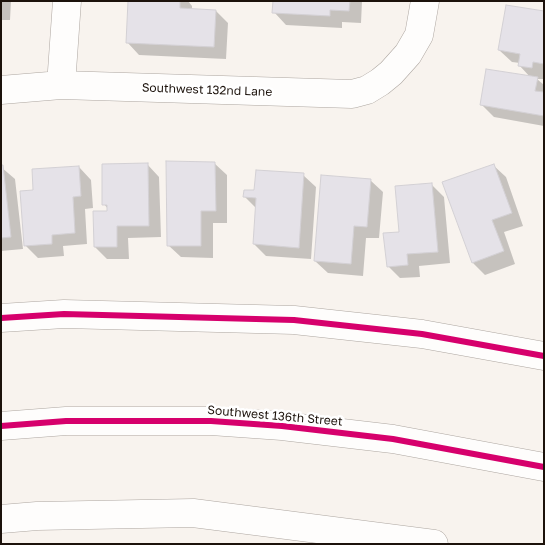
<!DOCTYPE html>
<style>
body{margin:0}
#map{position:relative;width:545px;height:545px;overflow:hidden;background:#f8f3ee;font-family:"Golos Text",sans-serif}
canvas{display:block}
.frame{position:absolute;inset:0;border:2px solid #1c120b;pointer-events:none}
</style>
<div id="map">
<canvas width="545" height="545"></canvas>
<div class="frame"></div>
</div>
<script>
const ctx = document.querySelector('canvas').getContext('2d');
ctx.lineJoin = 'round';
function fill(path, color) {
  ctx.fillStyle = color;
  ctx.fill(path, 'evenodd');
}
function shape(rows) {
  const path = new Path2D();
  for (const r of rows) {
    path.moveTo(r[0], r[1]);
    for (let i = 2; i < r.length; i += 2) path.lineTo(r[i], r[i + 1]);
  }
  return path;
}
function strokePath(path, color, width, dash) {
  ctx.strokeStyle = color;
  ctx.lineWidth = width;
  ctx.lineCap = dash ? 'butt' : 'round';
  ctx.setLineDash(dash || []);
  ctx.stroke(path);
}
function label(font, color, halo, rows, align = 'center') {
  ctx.font = font + ' "Golos Text",sans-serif';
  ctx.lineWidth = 5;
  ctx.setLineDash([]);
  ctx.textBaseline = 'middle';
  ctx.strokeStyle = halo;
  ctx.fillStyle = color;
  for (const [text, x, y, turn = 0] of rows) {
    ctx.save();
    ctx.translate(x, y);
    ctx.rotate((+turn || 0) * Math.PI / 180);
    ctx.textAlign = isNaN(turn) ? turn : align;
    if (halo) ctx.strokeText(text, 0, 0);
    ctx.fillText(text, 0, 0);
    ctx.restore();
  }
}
const shadow = shape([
 [1,1,11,1,10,20,1,20],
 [129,1,188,1,192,6,192,10,216,11,228,23,226,59,139,55,127,42],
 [274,1,362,1,361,23,342,22,342,28,286,25,274,12],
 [544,13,544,79,537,79,544,85,544,126,494,117,482,105,531,78,519,65,520,63,512,62,499,50],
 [214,163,227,175,227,223,213,223,213,258,181,257,168,245],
 [147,164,159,177,161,237,128,238,129,259,107,259,95,247,109,212,108,209,104,204],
 [493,165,506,177,523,226,504,232,515,264,485,275,473,263],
 [1,167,15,179,23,249,1,251],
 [79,167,91,180,93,208,85,209,87,244,63,246,64,256,38,258,25,245,34,191],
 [303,175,316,187,311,259,266,256,254,244,256,208,245,197],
 [370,180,383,192,379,238,366,238,363,276,328,273,315,261],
 [431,184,444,197,450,263,419,266,420,277,400,278,388,266]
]);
const building = shape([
 [128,1,180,1,180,8,216,10,214,47,126,43,128,1],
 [273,1,350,1,349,11,330,10,330,16,272,13,273,1],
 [506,5,544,11,544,64,533,62,532,68,518,66,520,54,498,50,506,5],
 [486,69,538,77,535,91,544,92,544,116,480,105,486,69],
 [166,161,215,162,216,211,201,211,201,246,167,246,166,161],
 [148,163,149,226,117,226,117,247,94,247,93,211,107,211,107,205,102,205,102,164,148,163],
 [494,164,512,213,492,220,504,251,472,263,442,182,494,164],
 [1,165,3,165,11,237,1,238,1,165],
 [79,166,81,196,73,197,75,233,52,235,52,244,24,246,20,191,33,190,32,169,79,166],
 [256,170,304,173,299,248,253,244,256,198,243,197,244,190,254,190,256,170],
 [321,175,371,179,367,227,354,226,351,264,314,261,321,175],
 [432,183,438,252,407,254,408,265,387,267,383,233,399,232,395,186,432,183]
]);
const minor = shape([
 [61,85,67,1],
 [1,90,61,85,352,94,367,90,380,82,391,73,408,54,419,35,425,1],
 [1,318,64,314,294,320,422,334,544,356],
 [1,426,66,421,211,421,282,426,393,439,544,467],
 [1,519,37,516,193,513,434,544]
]);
const cycleway = shape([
 [1,318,64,314,294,320,422,334,544,356],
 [1,426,66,421,211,421,282,426,393,439,544,467]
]);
const streetNames = [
 ["Southwest 132nd Lane",207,90,2],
 ["Southwest 136th Street",275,416,5]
];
fill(shadow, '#0003');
fill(building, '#e5e2e8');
strokePath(building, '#d3d0d4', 1);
strokePath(minor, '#ada6a0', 29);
strokePath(minor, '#fefdfc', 28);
strokePath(cycleway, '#d6006c', 6);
label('12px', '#1c120b', '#fff', streetNames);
</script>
